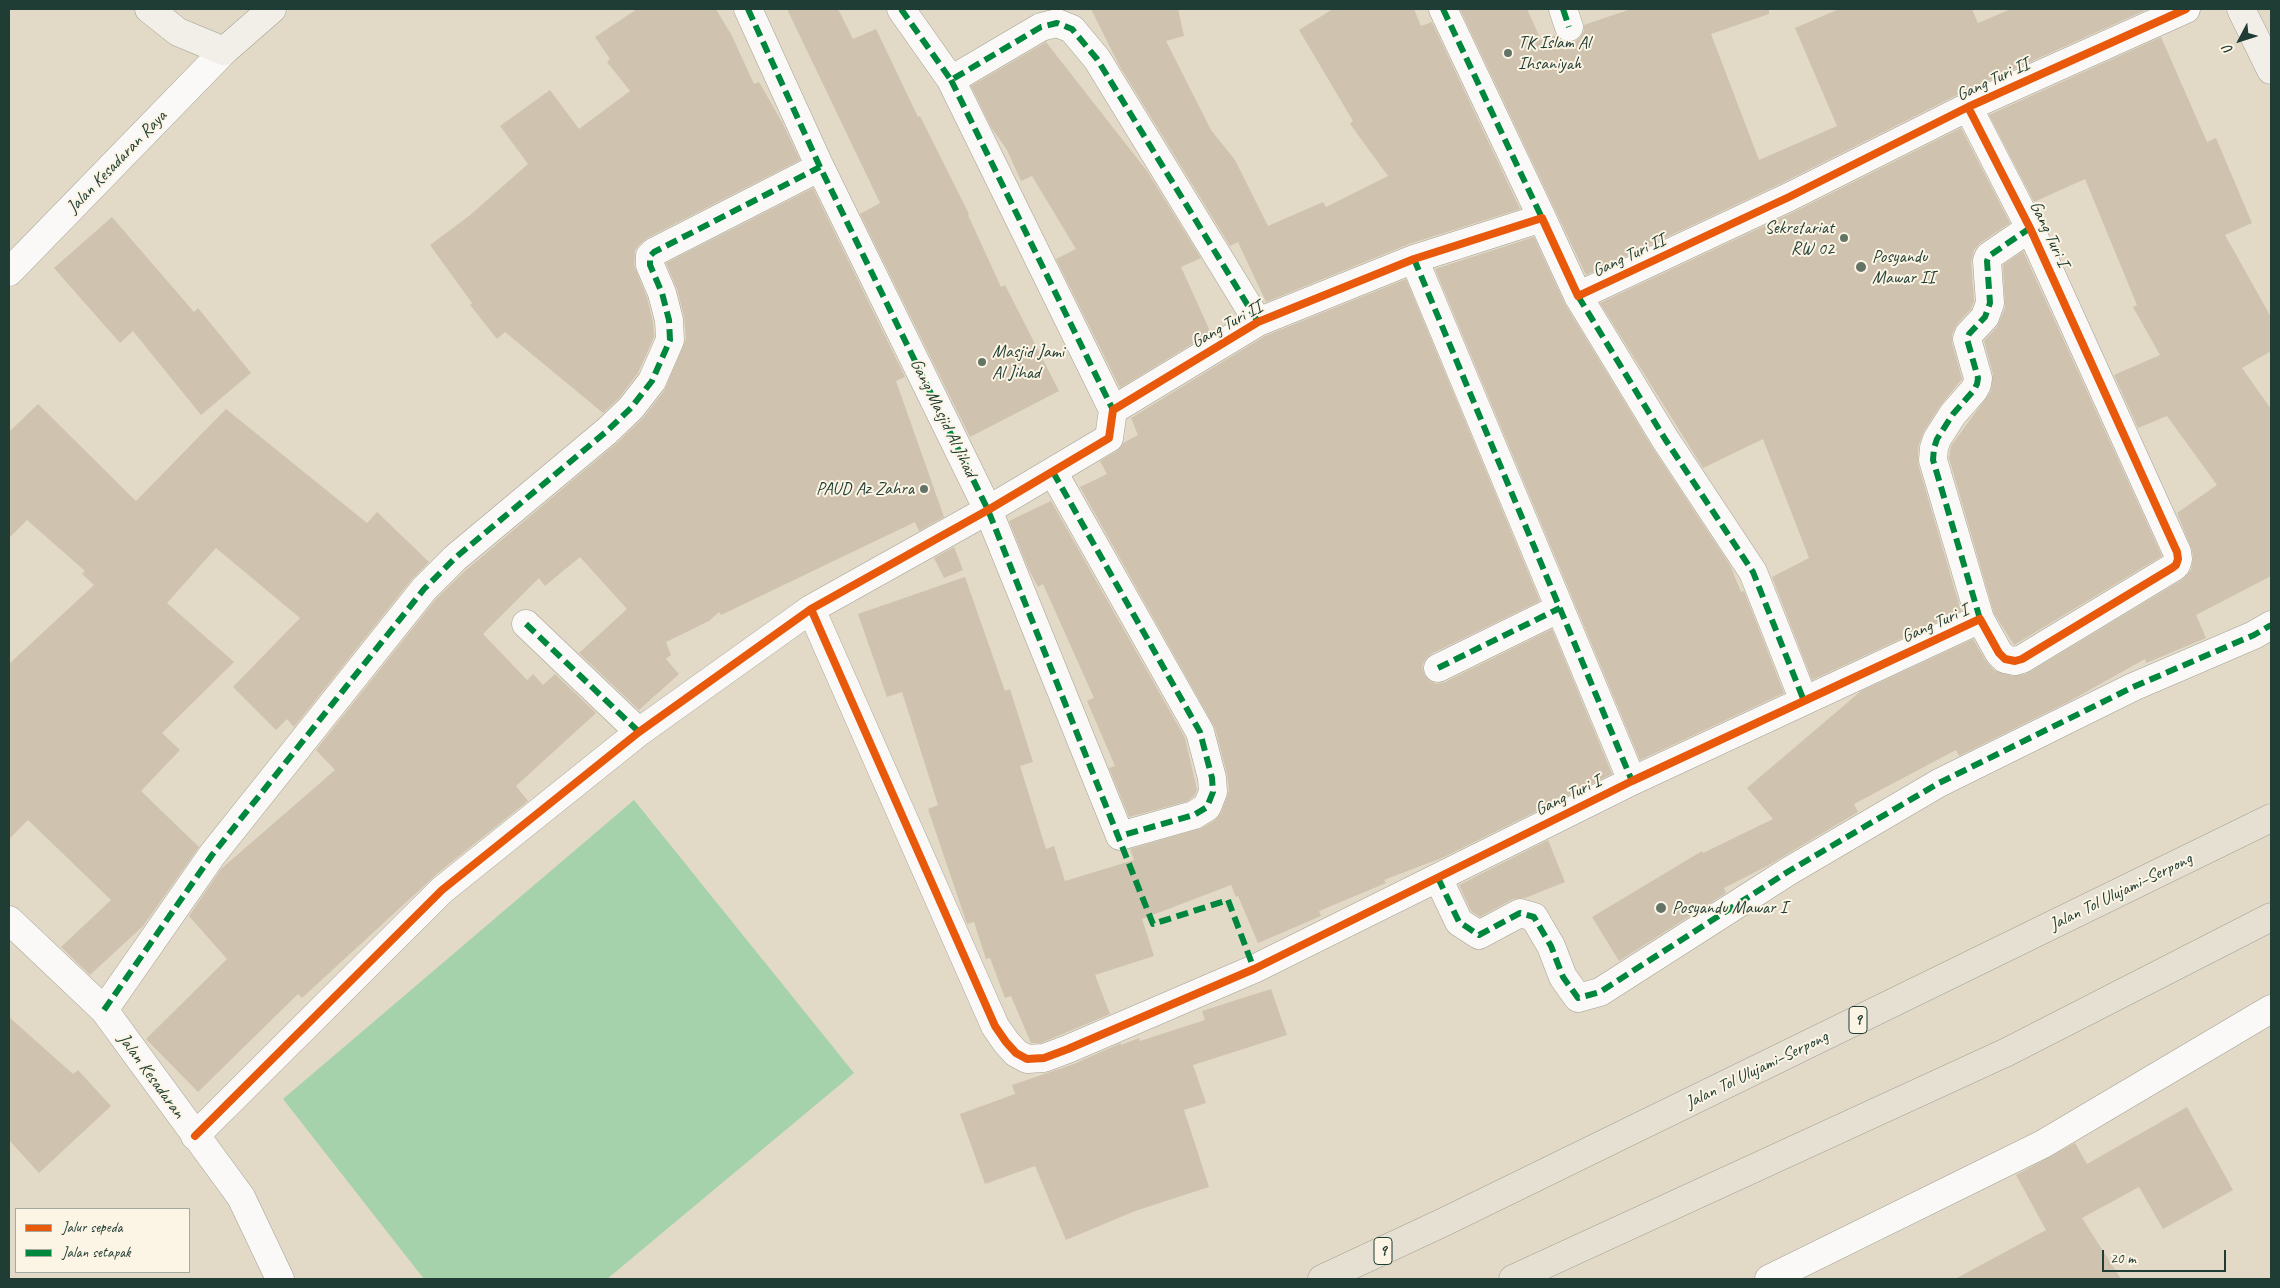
<!DOCTYPE html>
<meta charset="utf-8">
<style>
body{margin:0}
#map{position:relative;width:2280px;height:1288px;overflow:hidden;background:#e2dac7;font-family:Caveat,sans-serif}
canvas{display:block}
.frame{position:absolute;inset:0;border:10px solid #1f3d34;pointer-events:none}
.legend{position:absolute;left:15px;top:1208px;width:175px;height:65px;box-sizing:border-box;background:#fcf5e5;border:1px solid #a4ab9e;margin:0;padding:6px 9px;list-style:none;font-size:15px;color:#1f3d34}
.legend li{display:flex;align-items:center;gap:10px;height:25px}
.legend b{width:25px;border:1px solid #a4ab9e}
.north{position:absolute;left:2215px;top:15px;width:50px;height:50px;-webkit-text-stroke:4px #fcf5e5;paint-order:stroke;rotate:230deg;font-size:14px;font-weight:700;line-height:20px;text-align:center;color:#1f3d34}
.north::after{content:'';display:block;margin:auto;width:18px;height:22px;background:#1f3d34;clip-path:polygon(50% 0,100% 100%,50% 72%,0 100%)}
.scale{position:absolute;left:2102px;top:1250px;width:124px;height:22px;box-sizing:border-box;border:2px solid #1f3d34;border-top:0;padding-left:6px;font-size:15px;line-height:18px;white-space:nowrap;color:#1f3d34;-webkit-text-stroke:4px #fcf5e5;paint-order:stroke}
</style>
<div id="map">
<canvas width="2280" height="1288"></canvas>
<div class="frame"></div>
<ul class="legend">
<li><b style="height:6px;background:#e8590c"></b>Jalur sepeda</li>
<li><b style="height:6px;background:#00873e"></b>Jalan setapak</li>
</ul>
<div class="north">U</div>
<div class="scale">20 m</div>
</div>
<script>
const ctx = document.querySelector('canvas').getContext('2d');
ctx.lineJoin = 'round';
function fill(path, color) {
  ctx.fillStyle = color;
  ctx.fill(path, 'evenodd');
}
function shape(rows) {
  const path = new Path2D();
  for (const r of rows) {
    path.moveTo(r[0], r[1]);
    for (let i = 2; i < r.length; i += 2) path.lineTo(r[i], r[i + 1]);
  }
  return path;
}
function strokePath(path, color, width, dash) {
  ctx.strokeStyle = color;
  ctx.lineWidth = width;
  ctx.lineCap = dash ? 'butt' : 'round';
  ctx.setLineDash(dash || []);
  ctx.stroke(path);
}
function label(font, color, halo, rows, align = 'center') {
  ctx.font = font + ' Caveat,sans-serif';
  ctx.lineWidth = 4;
  ctx.setLineDash([]);
  ctx.textBaseline = 'middle';
  ctx.strokeStyle = halo;
  ctx.fillStyle = color;
  for (const [text, x, y, turn = 0] of rows) {
    ctx.save();
    ctx.translate(x, y);
    ctx.rotate((+turn || 0) * Math.PI / 180);
    ctx.textAlign = isNaN(turn) ? turn : align;
    if (halo) ctx.strokeText(text, 0, 0);
    ctx.fillText(text, 0, 0);
    ctx.restore();
  }
}
const green = shape([
 [634,800,854,1073,607,1279,424,1279,283,1099]
]);
const building = shape([
 [637,9,716,9,732,36,754,84,759,82,783,124,800,160,647,238,639,245,635,250,634,265,647,298,653,322,654,337,638,373,619,398,603,413,505,332,497,339,470,305,472,303,430,245,469,216,528,164,500,126,550,90,579,129,630,91,607,62,610,59,595,37],
 [787,9,838,9,853,39,876,29,918,117,920,116,969,214,968,215,1001,287,1005,285,1059,391,970,437,860,214,880,203],
 [1091,9,1178,9,1184,36,1166,41,1211,130,1235,160,1268,226,1323,202,1326,207,1388,176,1350,124,1353,121,1299,30,1333,9,1414,9,1421,26,1432,22,1520,209,1409,244,1266,302,1238,242,1230,246,1119,65],
 [1460,9,1527,9,1541,40,1556,35,1566,42,1574,42,1580,38,1584,31,1584,25,1631,9,1769,9,1769,14,1711,34,1759,160,1837,126,1795,28,1839,9,1972,9,1978,23,2011,9,2148,9,1961,93,1782,183,1586,275],
 [2161,37,2207,142,2216,138,2252,223,2225,235,2271,317,2271,351,2242,368,2271,409,2271,576,2196,615,2206,638,2146,663,2145,659,2068,702,1959,756,1956,750,1854,804,1858,812,1767,866,1724,888,1726,893,1619,961,1592,917,1702,851,1703,853,1773,819,1747,788,1861,691,1973,639,1986,661,1994,670,2012,676,2026,674,2180,581,2191,570,2193,557,2192,550,2177,513,2217,485,2167,416,2138,428,2114,375,2160,355,2133,307,2137,305,2085,179,2034,202,1989,115],
 [1046,42,1147,171,1201,258,1181,267,1210,331,1218,328,1120,388,1056,259,1076,249,1032,176,1021,181,1007,150,991,127,971,86],
 [1961,128,2010,223,1980,243,1974,250,1971,262,1974,301,1971,309,1957,324,1952,334,1952,343,1962,379,1940,406,1924,431,1918,447,1918,464,1961,611,1812,680,1772,577,1809,558,1763,439,1703,468,1600,303,1796,211],
 [813,188,905,377,896,381,944,517,919,531,915,522,721,615,719,612,709,621,666,642,671,655,666,659,679,674,639,710,579,653,627,609,580,557,545,586,539,578,483,634,527,680,533,674,543,685,555,674,596,713,516,786,528,801,439,872,302,998,298,994,198,1092,146,1039,227,959,189,916,221,869,335,770,316,750,436,599,466,570,618,442,643,418,664,391,686,339,684,316,677,289,666,263],
 [112,217,194,312,198,308,251,373,201,415,133,331,120,343,54,268],
 [1534,237,1565,304,1652,447,1730,565,1741,592,1744,591,1784,693,1640,760,1435,269],
 [2023,251,2162,556,2014,645,1994,613,1949,458,1951,446,1991,391,1993,374,1984,341,1997,327,2005,308,2003,265],
 [1406,279,1540,601,1431,654,1425,660,1422,666,1424,674,1430,681,1437,684,1445,682,1552,629,1612,774,1444,857,1384,880,1386,883,1319,911,1321,916,1258,943,1238,896,1236,897,1231,885,1142,919,1154,956,1095,975,1110,1014,1041,1043,1031,1043,1011,996,1005,998,990,958,986,959,974,922,967,924,928,809,938,805,902,692,887,697,858,614,965,577,1005,691,1010,689,1033,762,1020,766,1046,849,1054,846,1065,881,1134,860,1130,849,1202,828,1215,820,1221,813,1229,791,1227,774,1215,728,1080,487,1107,474,1100,461,1117,451,1123,443,1138,435,1131,418,1265,336],
 [38,404,136,501,226,409,367,523,377,512,429,562,412,579,294,727,287,719,276,730,233,687,300,618,216,548,167,603,234,662,162,733,180,750,141,791,199,847,143,926,90,975,61,947,111,900,28,820,9,839,9,664,94,585,82,574,85,571,27,520,9,538,9,432],
 [1051,501,1185,738,1197,790,1194,796,1188,801,1129,817,1109,768,1115,766,1087,701,1094,698,1043,584,1038,587,1028,568,1009,521],
 [954,547,963,570,944,578,934,558],
 [1548,840,1565,882,1525,898,1513,899,1480,917,1471,911,1459,885],
 [1271,989,1287,1035,1193,1065,1206,1103,1184,1110,1209,1187,1135,1211,1066,1240,1035,1166,985,1184,960,1114,1015,1094,1012,1085,1074,1064,1121,1043,1121,1045,1139,1038,1140,1041,1205,1020,1202,1011],
 [9,1017,73,1074,78,1070,111,1106,39,1173,9,1140],
 [2187,1107,2233,1190,2163,1229,2139,1187,2082,1218,2121,1279,1955,1279,2046,1230,2016,1175,2075,1143,2087,1164]
]);
const street = shape([
 [748,9,820,167,988,510,1120,836,1194,815,1207,807,1213,792,1212,778,1200,732,1053,472],
 [901,9,951,80,1041,27,1057,23,1072,29,1097,59,1258,322],
 [1443,9,1542,218],
 [1563,9,1569,27],
 [951,80,1113,410],
 [1414,259,1632,781],
 [9,272,224,51],
 [1578,296,1665,439,1753,572,1804,701],
 [811,609,995,1026,1006,1042,1016,1053,1027,1059,1044,1058,1068,1049,1254,969,1632,781,1980,619,1999,653,2005,659,2015,661,2022,659,2172,568,2176,565,2178,559,2177,552,2030,228,1968,107],
 [1980,619,1933,460,1934,448,1937,439,1953,414,1974,390,1977,384,1978,378,1967,339,1969,334,1985,317,1990,303,1987,261,1989,256,2030,228],
 [526,624,639,732],
 [1438,668,1560,608],
 [1438,878,1459,922,1479,935,1520,913,1534,917,1551,946,1563,977,1578,998,1600,992,1789,871,1939,783,2133,687,2254,635,2271,625],
 [9,920,104,1010,241,1197,280,1279],
 [104,1010,212,855,424,589,455,558,607,431,631,408,652,381,670,340,669,320,662,293,650,265,650,256,654,252,820,167],
 [195,1136,442,890,639,732,811,609,988,510,1109,438,1113,410,1258,322,1414,259,1542,218,1578,296,1789,197,1968,107,2186,9],
 [1769,1279,2043,1144,2271,1009]
]);
const secondary = shape([
 [149,9,178,32,224,51,272,9],
 [2241,9,2271,70]
]);
const highway = shape([
 [1322,1279,1444,1222,2271,818],
 [1513,1279,2007,1052,2271,917]
]);
const quiet = shape([
 [748,9,820,167,988,510,1153,924,1228,900,1254,969],
 [901,9,951,80,1041,27,1057,23,1072,29,1097,59,1258,322],
 [1443,9,1542,218],
 [1563,9,1569,27],
 [951,80,1113,410],
 [1414,259,1632,781],
 [1578,296,1665,439,1753,572,1804,701],
 [1053,472,1200,732,1212,778,1213,792,1207,807,1194,815,1120,836],
 [1980,619,1933,460,1934,448,1937,439,1953,414,1974,390,1977,384,1978,378,1967,339,1969,334,1985,317,1990,303,1987,261,1989,256,2030,228],
 [526,624,639,732],
 [1438,668,1560,608],
 [1438,878,1459,922,1479,935,1520,913,1534,917,1551,946,1563,977,1578,998,1600,992,1789,871,1939,783,2133,687,2254,635,2271,625],
 [104,1010,212,855,424,589,455,558,607,431,631,408,652,381,670,340,669,320,662,293,650,265,650,256,654,252,820,167]
]);
const cycleway = shape([
 [811,609,995,1026,1006,1042,1016,1053,1027,1059,1044,1058,1068,1049,1254,969,1632,781,1980,619,1999,653,2005,659,2015,661,2022,659,2172,568,2176,565,2178,559,2177,552,2030,228,1968,107],
 [195,1136,442,890,639,732,811,609,988,510,1109,438,1113,410,1258,322,1414,259,1542,218,1578,296,1789,197,1968,107,2186,9]
]);
const markers = [
 [1508,53,5,"#637467"],
 [1844,238,5,"#637467"],
 [1861,267,6,"#637467"],
 [982,362,5,"#637467"],
 [924,489,5,"#637467"],
 [1661,908,6,"#637467"]
];
const shields = [
 [1858,1020,18],
 [1383,1251,18]
];
const shieldNames = [
 ["9",1858,1020],
 ["9",1383,1251]
];
const poiNames = [
 ["TK Islam Al",1518,43],
 ["Ihsaniyah",1518,64],
 ["Sekretariat",1834,228,"right"],
 ["RW 02",1834,249,"right"],
 ["Posyandu",1872,257],
 ["Mawar II",1872,278],
 ["Masjid Jami",992,352],
 ["Al Jihad",992,373],
 ["PAUD Az Zahra",914,489,"right"],
 ["Posyandu Mawar I",1672,908]
];
const streetNames = [
 ["Gang Turi II",1993,80,-25],
 ["Jalan Kesadaran Raya",117,162,-46],
 ["Gang Turi I",2049,234,65],
 ["Gang Turi II",1629,256,-25],
 ["Gang Turi II",1227,325,-29],
 ["Gang Masjid Al Jihad",943,418,64],
 ["Gang Turi I",1935,624,-24],
 ["Gang Turi I",1568,796,-26],
 ["Jalan Tol Ulujami–Serpong",2121,892,-26],
 ["Jalan Tol Ulujami–Serpong",1757,1070,-26],
 ["Jalan Kesadaran",151,1076,54]
];
fill(green, '#a5d2aa');
fill(building, '#cfc2ae');
strokePath(street, '#a1a094', 29);
strokePath(secondary, '#a1a094', 29);
strokePath(highway, '#a1a094', 29);
strokePath(street, '#fbf9f7', 28);
strokePath(secondary, '#f2efe8', 28);
strokePath(highway, '#e5e0d2', 28);
strokePath(quiet, '#00873e', 6, [12, 6]);
strokePath(cycleway, '#e8590c', 8);
for (const [x, y, r, color] of markers) {
  const dot = new Path2D();
  dot.arc(x, y, r, 0, 2 * Math.PI);
  ctx.fillStyle = color;
  ctx.fill(dot);
  strokePath(dot, '#fcf5e5', 2);
}
for (const [x, y, w] of shields) {
  const box = new Path2D();
  box.roundRect(x - w / 2, y - 13.5, w, 27, 4);
  ctx.fillStyle = '#fcf5e5';
  ctx.fill(box);
  strokePath(box, '#1f3d34', 1);
}
label('bold 16px', '#1f3d34', null, shieldNames);
label('18px', '#1f3d34', '#fcf5e5', poiNames, 'left');
label('18px', '#1f3d34', '#fcf5e5', streetNames);
</script>
